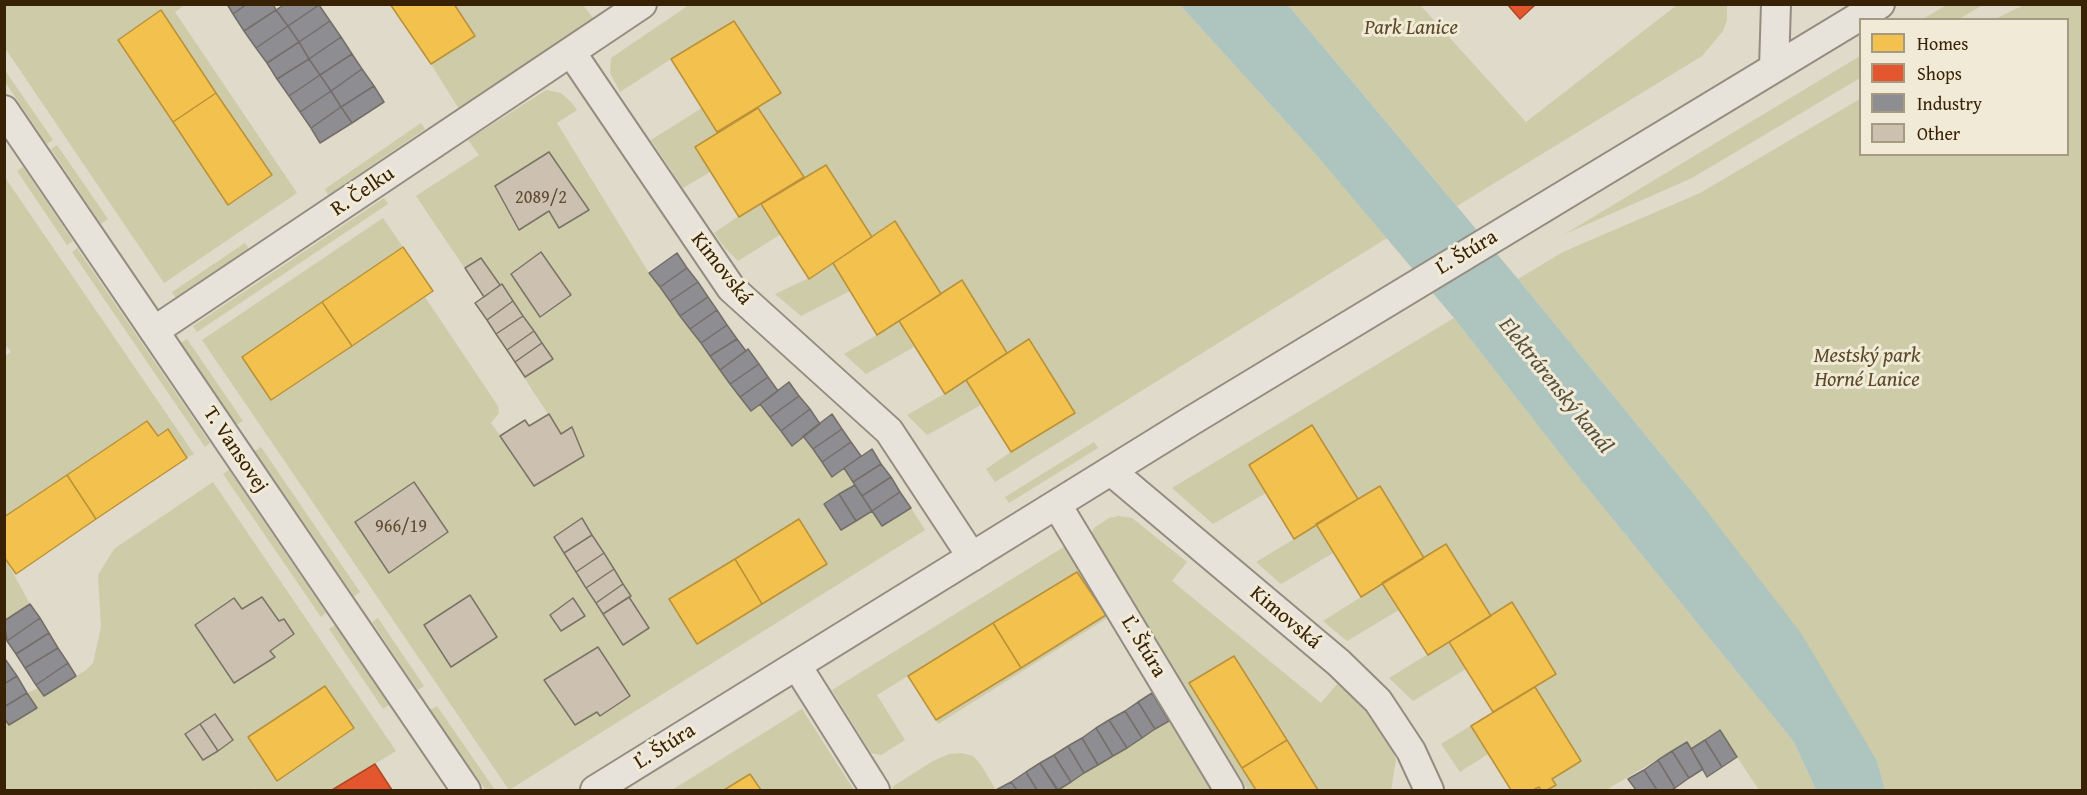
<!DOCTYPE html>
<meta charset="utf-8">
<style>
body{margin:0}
#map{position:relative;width:2087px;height:795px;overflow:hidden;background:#dfdac9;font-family:"Gentium Book Plus",serif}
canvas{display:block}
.frame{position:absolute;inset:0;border:6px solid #392106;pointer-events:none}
.legend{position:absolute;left:1859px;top:18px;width:210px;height:138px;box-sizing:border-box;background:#f0ead6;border:2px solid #a79a83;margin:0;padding:8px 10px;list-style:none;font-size:18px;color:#392106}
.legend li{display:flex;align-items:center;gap:12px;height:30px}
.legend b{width:30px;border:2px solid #a79a83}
</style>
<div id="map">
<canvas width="2087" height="795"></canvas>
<div class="frame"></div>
<ul class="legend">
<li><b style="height:16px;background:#f2c14e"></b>Homes</li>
<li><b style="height:16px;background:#e4572e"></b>Shops</li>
<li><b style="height:16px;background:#8d8d92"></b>Industry</li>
<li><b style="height:16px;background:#ccc0b1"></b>Other</li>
</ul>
</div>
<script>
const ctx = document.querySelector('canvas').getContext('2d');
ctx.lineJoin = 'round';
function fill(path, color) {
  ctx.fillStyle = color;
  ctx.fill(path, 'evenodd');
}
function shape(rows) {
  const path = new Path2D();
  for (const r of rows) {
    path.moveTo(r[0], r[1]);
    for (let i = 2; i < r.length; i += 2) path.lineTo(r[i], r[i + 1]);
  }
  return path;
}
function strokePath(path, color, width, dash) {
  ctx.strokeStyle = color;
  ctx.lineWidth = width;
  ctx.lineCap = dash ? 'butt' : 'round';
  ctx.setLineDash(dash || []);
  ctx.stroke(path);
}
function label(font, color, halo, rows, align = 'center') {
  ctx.font = font + ' "Gentium Book Plus",serif';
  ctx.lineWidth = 6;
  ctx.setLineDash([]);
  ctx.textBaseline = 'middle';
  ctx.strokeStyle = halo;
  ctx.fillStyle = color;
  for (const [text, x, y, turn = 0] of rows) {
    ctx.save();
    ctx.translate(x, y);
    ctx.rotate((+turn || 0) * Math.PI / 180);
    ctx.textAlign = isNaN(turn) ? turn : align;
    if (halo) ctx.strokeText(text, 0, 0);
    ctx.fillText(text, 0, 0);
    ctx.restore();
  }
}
const green = shape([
 [1948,4,1980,5,1981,6,1959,19,1923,19],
 [4,5,185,5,175,12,297,193,164,283,5,48],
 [454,5,583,5,593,18,459,109,431,64,475,36],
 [689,5,1180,5,1319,158,1387,238,995,482,986,469,1011,452,981,405,927,435,907,415,944,394,914,347,866,374,844,354,877,335,850,291,801,316,775,294,809,278,781,234,738,261,726,249,714,233,739,216,710,172,683,188,651,140,702,108,671,59,620,92,610,73,611,58],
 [1288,5,1420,5,1526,122,1677,5,1727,5,1727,20,1723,31,1702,56,1457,206],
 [2024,5,2082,5,2082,790,1885,790,1877,761,1692,492,1518,279,1563,252,1700,193,1860,99,1860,154,2068,154,2068,20,1995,19],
 [1860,56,1860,78,1692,178,1565,234],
 [4,69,53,140,47,144,5,82],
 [546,90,561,93,572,103,577,110,557,123,649,273,751,411,760,404,792,445,804,437,832,477,844,469,853,482,855,485,824,504,840,530,872,511,883,526,911,508,925,530,509,790,202,340,383,218,433,291,425,297,498,406,499,413,491,423,500,435,525,420,529,426,548,414,475,303,484,297,416,196,479,155,468,140],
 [421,123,425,129,328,195,325,189],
 [57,145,108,219,101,224,51,149],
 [23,167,73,241,67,245,17,171],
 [4,176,194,454,187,458,168,429,158,436,147,421,5,517,4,357,11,352,4,343],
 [384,198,388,204,197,332,193,326],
 [245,243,249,249,176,298,172,292],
 [77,248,210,443,205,447,72,252],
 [1454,318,1568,464,1794,742,1816,790,1759,790,1719,730,1691,749,1687,742,1606,790,1511,790,1488,754,1460,772,1441,744,1493,712,1466,669,1413,701,1389,678,1428,654,1399,610,1347,641,1323,621,1361,597,1333,553,1281,584,1256,562,1294,539,1266,493,1213,524,1172,488],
 [187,339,243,421,236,425,180,343],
 [1094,442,1098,448,1009,503,1005,497],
 [261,447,360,592,354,596,255,451],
 [229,470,326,613,321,617,223,474],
 [213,482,396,751,332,790,256,790,255,788,251,790,5,790,4,718,9,725,37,709,27,693,39,688,45,696,86,670,93,663,101,627,98,575,114,549],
 [1119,516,1132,518,1187,562,1172,581,1321,703,1337,684,1364,707,1391,745,1396,760,1391,790,1248,790,1094,543,1091,534,1094,528,1109,518],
 [1067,545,1112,615,938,724,936,720,1021,668,1076,572,877,695,905,740,881,755,871,753,832,690],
 [4,557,30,604,5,621,4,621],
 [378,618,424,686,418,690,372,622],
 [335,625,389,705,383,709,329,629],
 [437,706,495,790,486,790,430,710],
 [802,709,854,790,672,790],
 [1169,721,1211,790,1058,790,1084,773],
 [961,753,973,756,981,765,996,790,894,790,892,787,933,761,949,754]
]);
const water = shape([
 [1180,5,1288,5,1518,279,1692,492,1801,633,1877,761,1885,790,1816,790,1794,742,1568,464,1454,318,1319,158]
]);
const homes = shape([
 [390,4,454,4,475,36,431,64,390,4],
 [161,10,216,93,173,122,118,40,161,10],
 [734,21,781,93,717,132,671,59,734,21],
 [216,93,272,175,228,205,173,122,216,93],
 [758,108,804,177,739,217,695,147,758,108],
 [826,165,872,237,809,279,761,204,826,165],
 [895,221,941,294,877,335,833,263,895,221],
 [403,247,433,291,352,346,322,302,403,247],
 [962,280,1007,353,945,394,899,321,962,280],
 [322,302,352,346,271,400,242,357,322,302],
 [1029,339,1075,413,1011,452,966,380,1029,339],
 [147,421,158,436,168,429,187,458,96,519,67,475,147,421],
 [1312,425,1358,499,1294,539,1249,465,1312,425],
 [67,475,96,519,16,574,4,557,4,517,67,475],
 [1380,486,1424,558,1361,597,1316,524,1380,486],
 [799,519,827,564,762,604,735,559,799,519],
 [1446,544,1491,616,1428,655,1382,583,1446,544],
 [735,559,762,604,697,644,669,599,735,559],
 [1077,572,1106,615,1021,668,993,623,1077,572],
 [1512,602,1556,674,1493,712,1449,642,1512,602],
 [993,623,1021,668,936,720,908,676,993,623],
 [1234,656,1287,740,1242,768,1189,683,1234,656],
 [325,686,354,728,277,781,248,737,325,686],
 [1535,687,1581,761,1552,779,1556,785,1547,790,1541,790,1539,787,1533,790,1511,790,1471,726,1535,687],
 [1287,740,1318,790,1256,790,1242,768,1287,740],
 [750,774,761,790,724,790,750,774]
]);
const shops = shape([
 [1507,4,1536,4,1520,19,1507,4],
 [375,764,392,790,332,790,375,764]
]);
const industry = shape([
 [227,4,247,4,233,14,227,4],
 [247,4,273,4,276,10,244,31,233,14,247,4],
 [285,4,319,4,319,5,288,26,276,10,285,4],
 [319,5,330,21,299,42,288,26,319,5],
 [276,10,288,26,256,48,244,31,276,10],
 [330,21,341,37,309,59,299,42,330,21],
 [288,26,299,42,267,63,256,48,288,26],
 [341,37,352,54,320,75,309,59,341,37],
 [299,42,309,59,277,79,267,63,299,42],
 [352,54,362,69,331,91,320,75,352,54],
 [309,59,320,75,289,96,277,79,309,59],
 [362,69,374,86,341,107,331,91,362,69],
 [320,75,331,91,300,112,289,96,320,75],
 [374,86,384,102,352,123,341,107,374,86],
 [331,91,341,107,311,128,300,112,331,91],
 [341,107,352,123,320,143,311,128,341,107],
 [677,253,687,268,660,287,649,273,677,253],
 [687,268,698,282,670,301,660,287,687,268],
 [698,282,708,297,680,316,670,301,698,282],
 [708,297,717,310,690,329,680,316,708,297],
 [717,310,727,325,701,343,690,329,717,310],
 [727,325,737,339,710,356,701,343,727,325],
 [737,339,746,351,720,370,710,356,737,339],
 [748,349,759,364,730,384,720,370,748,349],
 [759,364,768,377,740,397,730,384,759,364],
 [768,377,778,391,751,411,740,397,768,377],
 [789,382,799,396,770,417,760,404,789,382],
 [799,396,810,409,781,431,770,417,799,396],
 [810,409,820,424,792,446,781,431,810,409],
 [832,414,842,429,813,449,803,436,832,414],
 [842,429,851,442,822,462,813,449,842,429],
 [851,442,861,456,832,477,822,462,851,442],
 [872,449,881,464,853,482,844,468,872,449],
 [881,464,891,477,862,496,853,482,881,464],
 [891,477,900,492,872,511,862,496,891,477],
 [855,485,872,511,856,521,839,494,855,485],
 [900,492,911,508,882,526,872,511,900,492],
 [839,494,856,521,841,530,824,504,839,494],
 [30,604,40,618,7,641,4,621,30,604],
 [40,618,49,633,16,654,7,641,40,618],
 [49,633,58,648,25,668,16,654,49,633],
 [58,648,68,663,36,685,25,668,58,648],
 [5,659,17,676,4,684,4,660,5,659],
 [68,663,76,676,44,696,36,685,68,663],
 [17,676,27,693,4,707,4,684,17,676],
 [27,693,37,708,9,725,4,718,4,707,27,693],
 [1152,693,1169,721,1155,729,1138,702,1152,693],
 [1138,702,1155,729,1142,738,1125,711,1138,702],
 [1125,711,1142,738,1127,748,1109,720,1125,711],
 [1109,720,1127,748,1113,756,1096,728,1109,720],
 [1096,728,1113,756,1098,765,1082,738,1096,728],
 [1720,730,1737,757,1722,767,1705,740,1720,730],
 [1082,738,1098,765,1084,773,1068,746,1082,738],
 [1705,740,1722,767,1707,777,1691,749,1705,740],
 [1687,742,1703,769,1689,778,1672,751,1687,742],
 [1068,746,1084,773,1071,782,1054,755,1068,746],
 [1672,751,1689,778,1675,788,1658,760,1672,751],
 [1054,755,1071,782,1058,790,1040,763,1054,755],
 [1658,760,1675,788,1671,790,1657,790,1644,770,1658,760],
 [1040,763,1057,790,1037,790,1026,772,1040,763],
 [1644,770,1657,790,1636,790,1628,779,1644,770],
 [1026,772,1037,790,1017,790,1011,782,1026,772],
 [1011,782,1017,790,996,790,1011,782]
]);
const building = shape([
 [549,152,589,210,559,228,549,211,519,230,495,186,549,152],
 [541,252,571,295,540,317,511,274,541,252],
 [481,258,500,285,484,297,465,268,481,258],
 [502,284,513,301,487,320,475,303,502,284],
 [513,301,523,316,496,334,487,320,513,301],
 [523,316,534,331,507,350,496,334,523,316],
 [534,331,542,343,515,362,507,350,534,331],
 [542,343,553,359,525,377,515,362,542,343],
 [549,414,561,434,572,427,584,456,534,486,500,436,525,420,529,426,549,414],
 [414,482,448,532,389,573,355,522,414,482],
 [582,518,592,535,564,553,554,537,582,518],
 [592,535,604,553,576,572,564,553,592,535],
 [604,553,614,569,586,588,576,572,604,553],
 [614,569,623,584,596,603,586,588,614,569],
 [623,584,631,596,603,614,596,603,623,584],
 [470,595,497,637,451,667,424,625,470,595],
 [262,597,279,621,284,619,294,634,270,651,275,657,234,683,195,625,234,598,242,609,262,597],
 [629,597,649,628,623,645,603,614,629,597],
 [573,598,585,616,561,631,550,615,573,598],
 [598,647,630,696,600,716,597,712,575,725,544,680,598,647],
 [215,714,233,740,218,751,200,724,215,714],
 [200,724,218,751,203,760,185,734,200,724]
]);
const street = shape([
 [571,52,731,288,889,431,972,557],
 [1774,68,1776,4],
 [4,110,466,790],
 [154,331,642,4],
 [1111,471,1339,663,1378,701,1411,751,1429,790],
 [1057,505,1229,790],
 [797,666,875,790],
 [595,790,1191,421,1880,4]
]);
const numberNames = [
 ["2089/2",541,198],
 ["966/19",401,527]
];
const parkNames = [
 ["Park Lanice",1411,29],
 ["Mestský park",1867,357],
 ["Horné Lanice",1867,381]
];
const streetNames = [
 ["R. Čelku",363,192,-34],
 ["Ľ. Štúra",1467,253,-31],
 ["Kimovská",721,269,52],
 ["T. Vansovej",235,450,56],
 ["Kimovská",1285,618,40],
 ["Ľ. Štúra",1143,647,59],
 ["Ľ. Štúra",665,747,-32]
];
const waterNames = [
 ["Elektrárenský kanál",1555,386,51]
];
fill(green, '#cdcba8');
fill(water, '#aec4bf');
fill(homes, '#f2c14e');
strokePath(homes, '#ba9138', 1.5);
fill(shops, '#e4572e');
strokePath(shops, '#b14722', 1.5);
fill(industry, '#8d8d92');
strokePath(industry, '#746d68', 1.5);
fill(building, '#ccc0b1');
strokePath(building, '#7a7467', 1.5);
strokePath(street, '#938d80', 32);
strokePath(street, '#e7e3db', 28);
label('18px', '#5e4931', null, numberNames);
label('italic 21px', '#5a4828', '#f0ead6', parkNames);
label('21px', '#392106', '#f0ead6', streetNames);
label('italic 22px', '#564f3c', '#f0ead6', waterNames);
</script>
